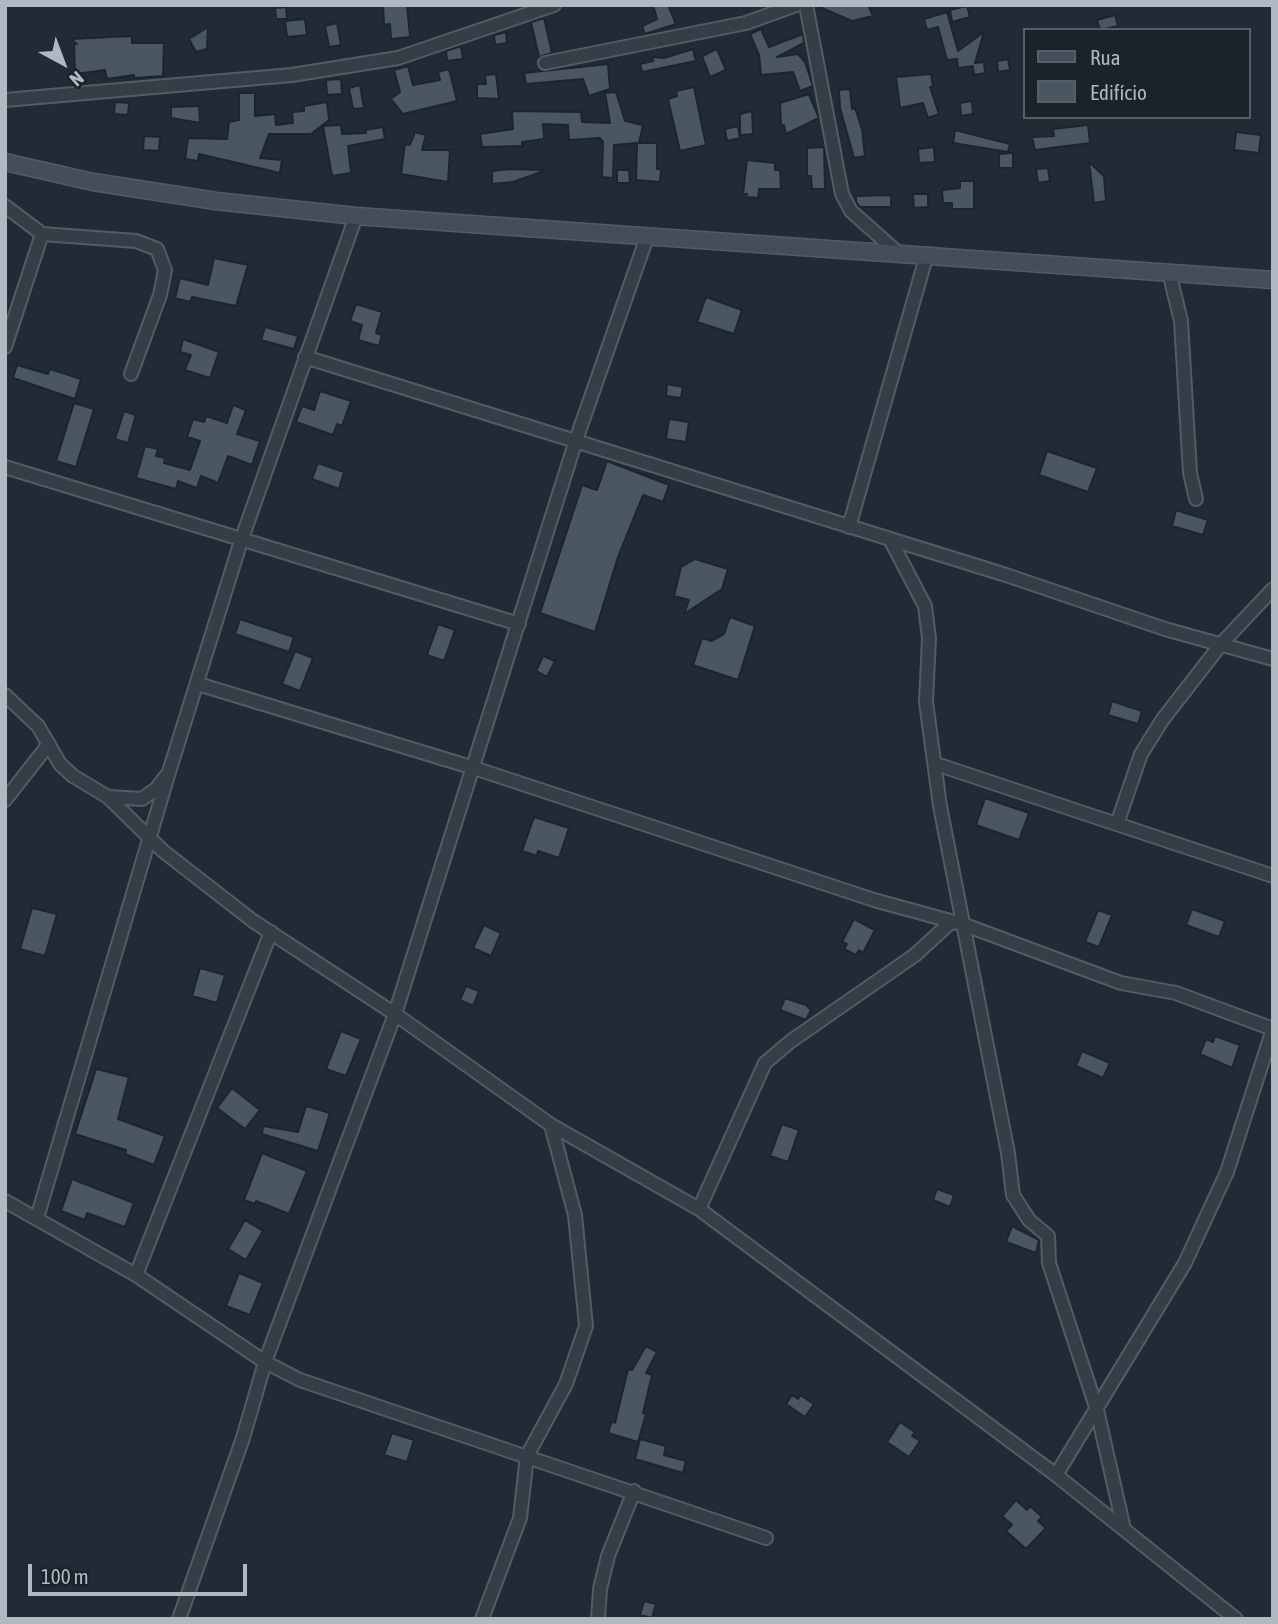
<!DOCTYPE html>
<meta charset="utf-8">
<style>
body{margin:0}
#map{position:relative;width:1278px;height:1624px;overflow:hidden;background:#222b35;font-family:"Asap Condensed",sans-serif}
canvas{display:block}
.frame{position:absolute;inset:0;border:7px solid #b0b8c2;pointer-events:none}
.legend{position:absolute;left:1023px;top:28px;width:228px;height:91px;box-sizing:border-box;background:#1b222a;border:2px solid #575e67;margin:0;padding:9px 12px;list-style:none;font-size:21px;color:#b0b8c2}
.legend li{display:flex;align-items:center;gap:14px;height:35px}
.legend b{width:35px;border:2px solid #575e67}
.north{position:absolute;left:28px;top:28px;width:70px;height:70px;-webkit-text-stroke:5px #1b222a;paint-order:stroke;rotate:139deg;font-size:19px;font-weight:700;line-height:28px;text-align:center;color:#b0b8c2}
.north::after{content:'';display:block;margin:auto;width:24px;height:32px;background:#b0b8c2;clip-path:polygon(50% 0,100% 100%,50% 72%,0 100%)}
.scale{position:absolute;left:28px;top:1564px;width:219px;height:32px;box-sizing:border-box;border:4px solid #b0b8c2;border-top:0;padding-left:9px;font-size:21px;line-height:24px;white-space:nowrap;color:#b0b8c2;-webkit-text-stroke:5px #1b222a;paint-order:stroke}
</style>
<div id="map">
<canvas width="1278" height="1624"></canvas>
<div class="frame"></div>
<ul class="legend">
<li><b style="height:9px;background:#444d59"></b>Rua</li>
<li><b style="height:19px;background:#4a5661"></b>Edifício</li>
</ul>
<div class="north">N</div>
<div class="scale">100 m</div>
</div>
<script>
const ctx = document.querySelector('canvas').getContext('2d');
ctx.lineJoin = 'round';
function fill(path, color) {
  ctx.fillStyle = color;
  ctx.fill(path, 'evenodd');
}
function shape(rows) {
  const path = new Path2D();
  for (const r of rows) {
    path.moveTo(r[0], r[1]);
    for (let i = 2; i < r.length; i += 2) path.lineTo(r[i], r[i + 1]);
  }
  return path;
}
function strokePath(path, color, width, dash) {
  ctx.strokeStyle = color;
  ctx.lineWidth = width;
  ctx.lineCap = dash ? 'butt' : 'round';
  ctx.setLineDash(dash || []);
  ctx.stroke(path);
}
const building = shape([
 [383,5,407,5,410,37,391,39,390,24,384,25,383,5],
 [653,5,668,5,676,24,645,34,642,26,657,19,653,5],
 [815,5,868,5,873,16,852,21,815,5],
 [967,6,970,17,952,22,950,10,967,6],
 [286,7,287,19,276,19,275,8,286,7],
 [947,12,958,51,984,32,975,63,984,62,985,73,974,75,973,66,958,68,957,59,947,60,938,27,927,30,924,19,947,12],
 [1115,15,1118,26,1100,30,1097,20,1115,15],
 [544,18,552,53,539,57,531,22,544,18],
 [305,19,307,35,287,37,285,21,305,19],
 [337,23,341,45,329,47,325,26,337,23],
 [208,27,207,49,196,52,189,39,208,27],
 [761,29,769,47,803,34,804,43,777,57,798,54,805,62,813,86,800,91,793,72,761,75,759,55,750,34,761,29],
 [506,32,507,43,495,45,494,35,506,32],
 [132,36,132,43,164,43,163,76,134,78,134,75,107,79,105,70,75,74,74,43,77,44,71,39,132,36],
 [461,46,463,59,447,61,446,51,461,46],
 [693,49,696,61,642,72,640,64,653,61,652,57,664,58,693,49],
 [717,49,726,70,710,77,702,56,717,49],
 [1008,59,1010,70,998,72,997,61,1008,59],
 [608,64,610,89,589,96,583,79,526,84,524,73,608,64],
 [408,66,413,85,440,80,438,72,449,69,457,101,403,114,391,99,400,92,394,70,408,66],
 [496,74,499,99,477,98,477,84,486,84,485,75,496,74],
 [931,74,933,86,930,87,939,114,928,118,923,103,900,108,896,77,931,74],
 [341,79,342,94,327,95,326,80,341,79],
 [360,85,364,108,353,109,349,88,360,85],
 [694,87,706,145,680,151,668,99,677,96,676,91,694,87],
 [850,89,852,109,855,108,862,129,865,156,854,158,840,108,839,90,850,89],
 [616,92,625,121,643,125,639,143,657,143,657,169,661,169,660,182,636,180,637,143,614,145,613,178,602,177,603,142,600,138,569,140,568,125,543,124,544,139,522,142,522,146,482,147,480,134,513,129,512,111,581,112,582,122,610,123,605,93,616,92],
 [239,93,255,93,255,116,275,114,276,125,293,123,292,112,304,111,304,106,327,102,329,120,311,134,269,134,260,158,282,160,280,173,199,154,198,161,185,159,188,138,227,139,229,122,239,120,239,93],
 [809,94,819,118,786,134,784,125,781,125,780,103,809,94],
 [972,101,973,114,961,116,960,103,972,101],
 [115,102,129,103,128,115,114,114,115,102],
 [199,106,200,123,171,118,171,107,199,106],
 [752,111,753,134,740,135,740,114,752,111],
 [341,125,342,134,366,133,365,130,383,127,385,139,348,146,351,173,332,176,323,126,341,125],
 [1088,125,1090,143,1035,150,1032,137,1054,136,1053,129,1088,125],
 [738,126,740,138,727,141,725,129,738,126],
 [955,130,1010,144,1008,152,953,143,955,130],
 [415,132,426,135,422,150,450,150,448,182,401,174,405,144,410,145,415,132],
 [1236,132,1261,135,1259,153,1234,150,1236,132],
 [144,136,160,137,159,151,143,150,144,136],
 [824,147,825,189,812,189,811,176,807,176,807,148,824,147],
 [934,147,935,162,919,163,918,149,934,147],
 [1013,153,1013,168,999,168,999,154,1013,153],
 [747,160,775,163,775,170,780,170,781,189,759,189,758,198,746,197,747,194,743,194,747,160],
 [1089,162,1104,176,1106,201,1094,203,1089,162],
 [1048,168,1050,181,1038,183,1036,169,1048,168],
 [510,169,544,170,544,171,513,182,492,184,492,171,510,169],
 [617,170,629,170,630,183,617,183,617,170],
 [960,181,974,181,974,209,952,209,952,203,943,203,942,190,960,188,960,181],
 [913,194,928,194,928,207,914,208,913,194],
 [891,195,891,207,860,207,856,202,856,196,891,195],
 [214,258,248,265,236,306,192,297,190,302,175,298,180,278,208,285,214,258],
 [706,297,742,310,734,334,697,322,706,297],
 [356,304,382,312,376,333,382,335,379,346,358,340,362,325,350,321,356,304],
 [265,327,298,336,294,349,261,340,265,327],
 [183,339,219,352,210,378,185,370,191,355,180,352,183,339],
 [17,365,48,374,50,369,81,379,75,399,13,378,17,365],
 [667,384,683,387,681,398,666,396,667,384],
 [320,391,351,401,342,426,337,424,333,435,296,422,302,406,314,410,320,391],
 [74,403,94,409,76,467,56,461,74,403],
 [233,405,246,410,237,434,260,441,252,465,228,456,218,483,201,476,197,488,178,481,176,489,136,478,145,446,158,449,156,456,165,458,164,463,190,470,200,441,187,437,193,419,204,422,206,416,227,423,233,405],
 [124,411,136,415,128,443,115,439,124,411],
 [669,419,689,422,686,442,666,439,669,419],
 [1047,451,1097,468,1088,492,1039,475,1047,451],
 [607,461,669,485,663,502,643,495,618,557,595,632,540,613,582,485,597,490,607,461],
 [318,463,344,472,339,489,312,479,318,463],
 [1176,510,1208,520,1203,535,1172,526,1176,510],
 [695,559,728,569,722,589,684,614,689,600,674,596,681,567,695,559],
 [730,617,755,626,738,680,693,665,702,638,711,641,724,634,730,617],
 [240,619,294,637,289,652,235,634,240,619],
 [438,624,455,630,444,661,427,655,438,624],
 [295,651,313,658,300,691,282,684,295,651],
 [543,656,555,661,547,677,536,671,543,656],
 [1112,701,1142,711,1138,724,1108,715,1112,701],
 [985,798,1029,813,1019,840,976,825,985,798],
 [534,817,569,828,559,858,538,851,537,856,522,851,534,817],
 [32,908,57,914,45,956,20,949,32,908],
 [1192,909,1225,921,1219,937,1186,925,1192,909],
 [1098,910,1112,915,1099,947,1085,942,1098,910],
 [854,919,875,930,863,953,859,950,856,955,844,949,847,944,842,942,854,919],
 [484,925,501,933,491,956,473,948,484,925],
 [200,968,225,975,217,1003,192,996,200,968],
 [466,986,479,991,473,1006,460,1000,466,986],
 [785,998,806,1005,811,1010,806,1020,780,1010,785,998],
 [341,1031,361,1039,346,1076,326,1069,341,1031],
 [1215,1036,1240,1045,1232,1068,1200,1054,1206,1039,1213,1042,1215,1036],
 [1082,1051,1110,1063,1103,1078,1076,1066,1082,1051],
 [96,1069,129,1077,118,1119,165,1136,154,1165,125,1154,126,1150,75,1134,96,1069],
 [232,1088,260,1110,245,1129,217,1108,232,1088],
 [306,1106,330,1113,318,1151,262,1134,263,1126,298,1132,306,1106],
 [782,1124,799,1130,788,1162,770,1156,782,1124],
 [262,1153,307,1171,289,1214,256,1201,255,1204,244,1200,262,1153],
 [72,1179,134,1203,125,1227,87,1213,85,1220,61,1211,72,1179],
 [937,1189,954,1195,950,1207,933,1200,937,1189],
 [245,1220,263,1231,246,1260,228,1249,245,1220],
 [1012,1226,1039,1240,1036,1253,1006,1242,1012,1226],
 [239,1273,263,1283,250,1315,226,1306,239,1273],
 [646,1346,657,1352,646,1373,652,1375,643,1413,646,1414,638,1442,608,1433,612,1421,615,1423,628,1369,632,1370,646,1346],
 [792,1395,798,1399,800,1395,814,1404,805,1417,786,1404,792,1395],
 [900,1422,915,1432,912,1436,920,1441,909,1457,887,1442,900,1422],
 [392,1433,414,1440,407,1462,384,1455,392,1433],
 [640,1439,666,1446,664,1455,686,1461,683,1473,635,1459,640,1439],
 [1016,1500,1027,1510,1030,1506,1042,1517,1038,1521,1046,1528,1026,1549,1006,1531,1012,1525,1002,1516,1016,1500],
 [644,1601,656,1604,652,1618,640,1615,644,1601]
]);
const street = shape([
 [806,5,842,194,851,211,898,253],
 [545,63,746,23,796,5],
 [5,100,292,75,398,58,554,5],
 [5,206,42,234,136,241,157,249,165,270,160,295,131,374],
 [1169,272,1181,321,1190,473,1196,499],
 [5,347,42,234],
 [305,357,1006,575,1165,629,1273,659],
 [5,467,519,624],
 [849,527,927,254],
 [890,539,925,606,929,638,926,702,940,806,1008,1153,1013,1195,1029,1220,1048,1236,1049,1263,1097,1410,1124,1529],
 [198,684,474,768,874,900,965,925,1121,983,1176,993,1273,1029,1227,1172,1185,1263,1056,1475],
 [5,695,38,726,60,764,73,776,108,797,163,851,253,921,395,1014,551,1125,699,1209,1056,1475,1236,1619],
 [936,764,1273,876],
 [109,797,142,799,156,789,165,777],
 [5,800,49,744],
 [1117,824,1141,754,1163,719,1222,643,1273,589],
 [5,1201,136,1275,265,1362,300,1380,766,1538],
 [699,1209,765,1063,791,1041,915,955,951,922],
 [37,1218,169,772,241,541,356,216],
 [136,1275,271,932],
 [179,1619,243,1438,265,1362,395,1014,576,440,647,237],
 [482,1619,520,1518,527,1456,566,1384,586,1326,575,1215,551,1125],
 [598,1619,600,1589,608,1556,634,1491]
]);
const secondary = shape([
 [5,162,93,182,216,201,356,216,1273,280]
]);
fill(building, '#4a5661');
strokePath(building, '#1d242d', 2);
strokePath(street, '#535b64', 16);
strokePath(secondary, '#535b64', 19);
strokePath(street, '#353d46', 12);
strokePath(secondary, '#444d59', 16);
</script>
